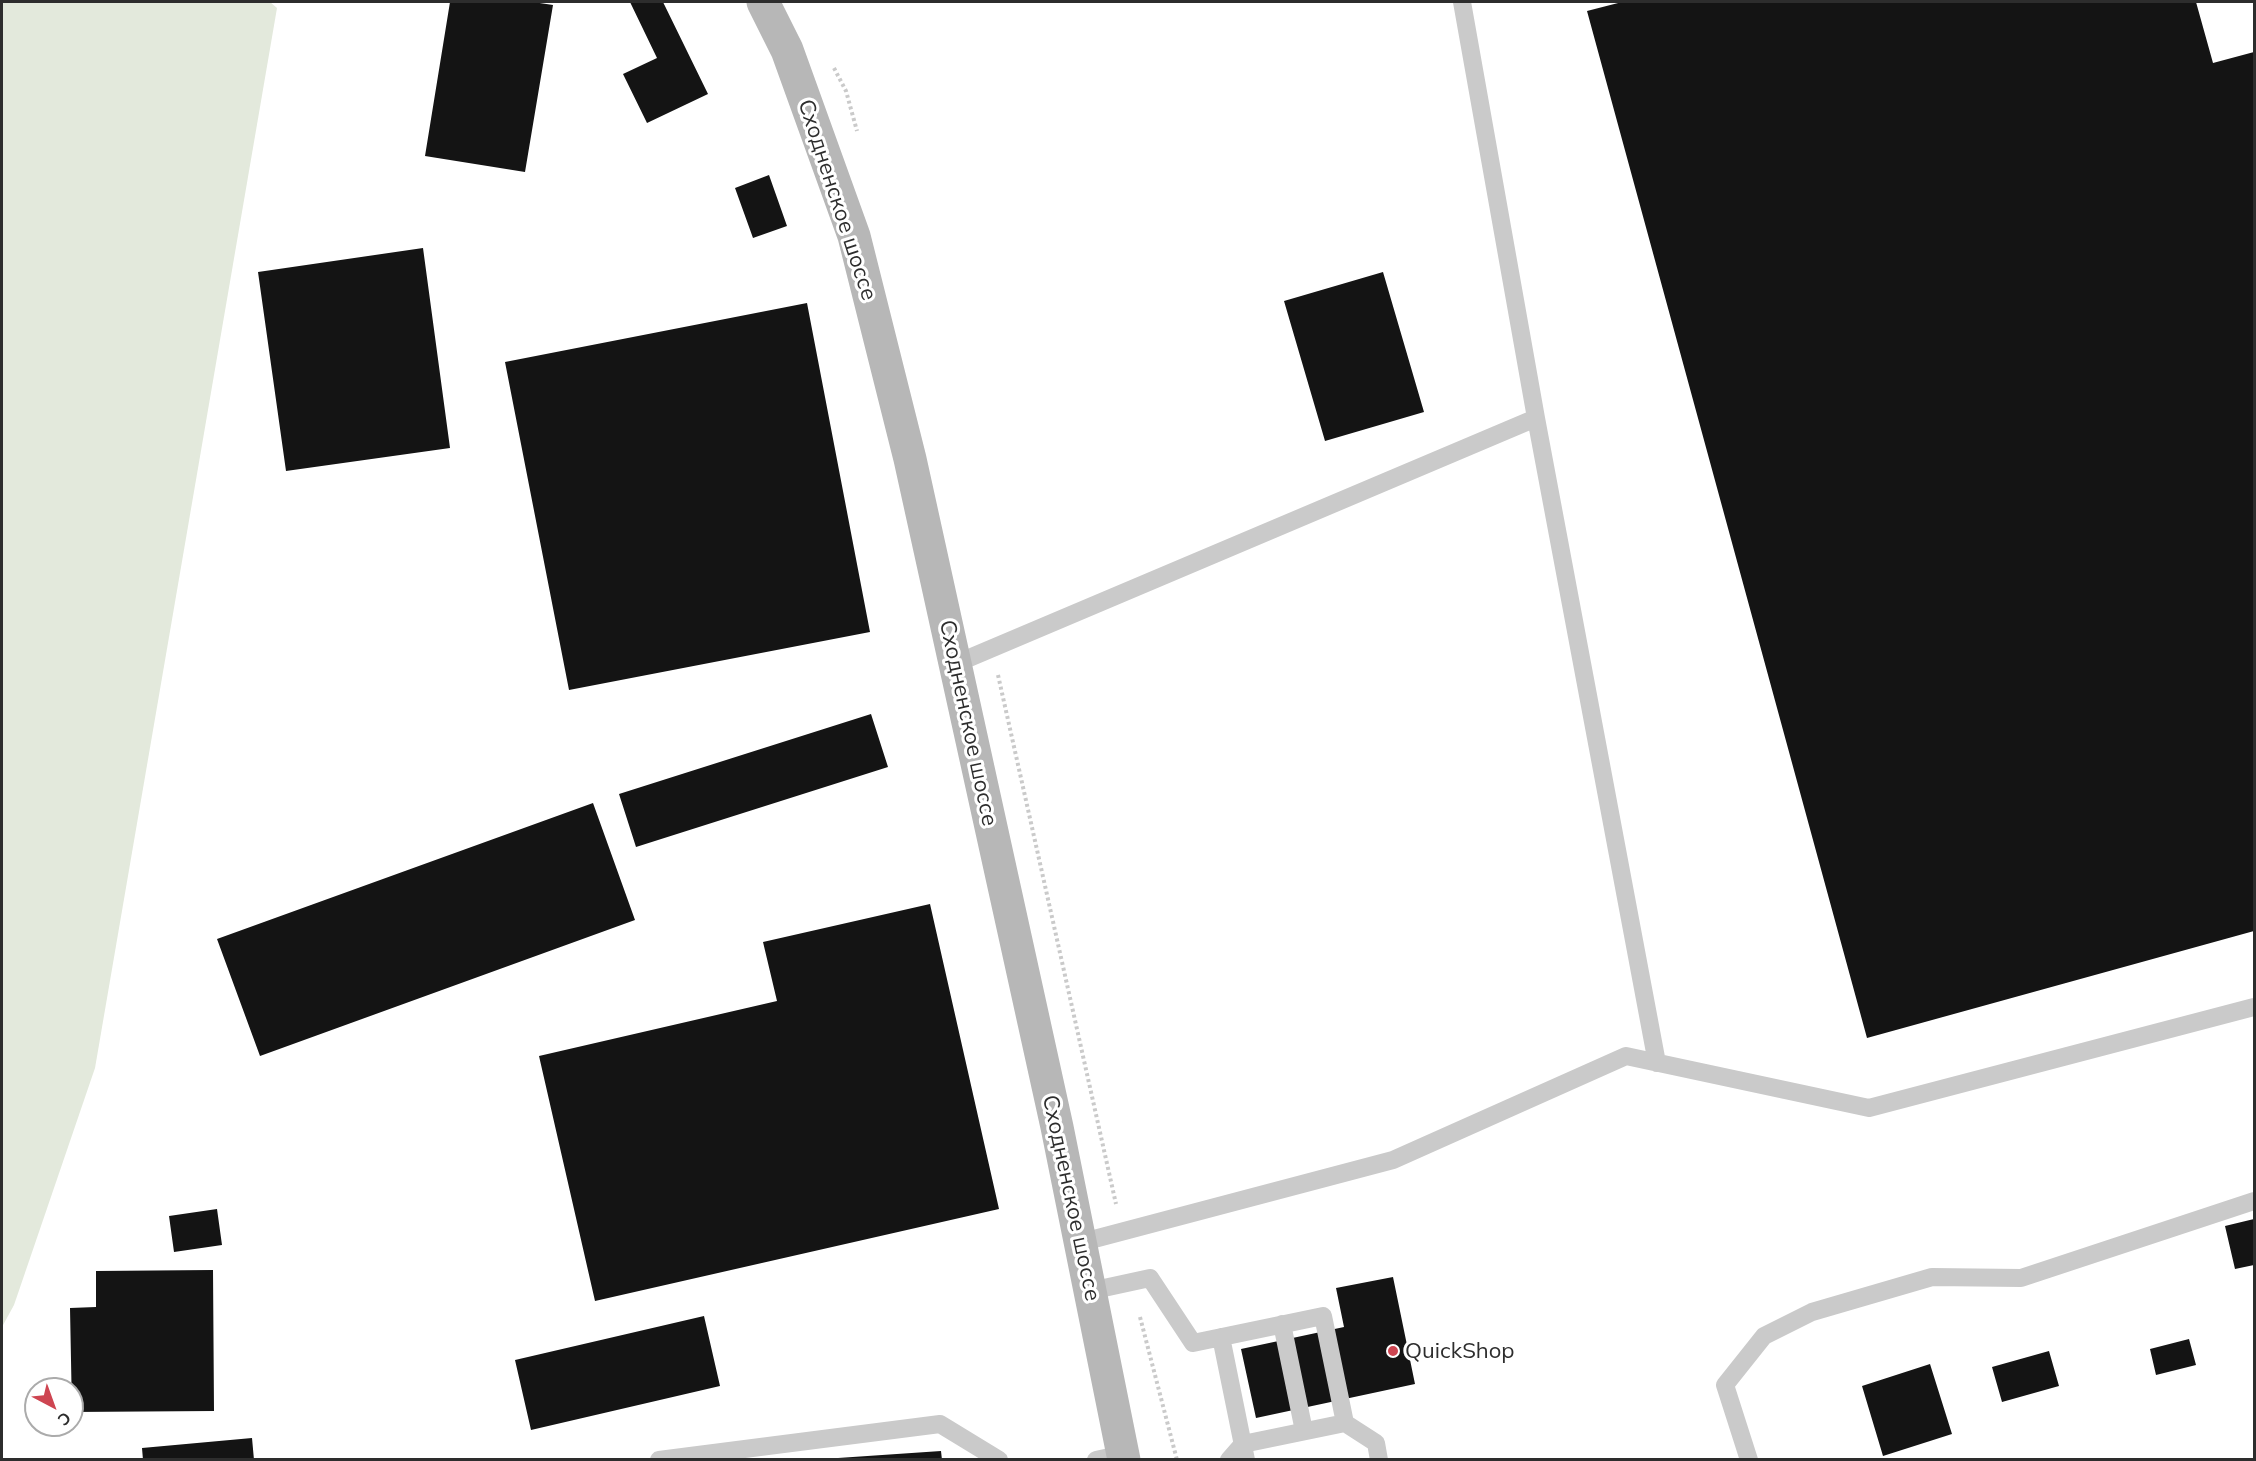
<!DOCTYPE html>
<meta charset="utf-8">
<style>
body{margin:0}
#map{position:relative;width:2256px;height:1461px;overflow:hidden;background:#fff;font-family:Mulish,sans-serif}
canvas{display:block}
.frame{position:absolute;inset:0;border:3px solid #2d2d2d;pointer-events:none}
.north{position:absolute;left:24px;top:1377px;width:60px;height:60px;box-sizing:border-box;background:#fff;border:2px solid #ababab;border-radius:50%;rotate:139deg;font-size:16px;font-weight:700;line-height:24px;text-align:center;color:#2d2d2d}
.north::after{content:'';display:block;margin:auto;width:21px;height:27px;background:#ce4551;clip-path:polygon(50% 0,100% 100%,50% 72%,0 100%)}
</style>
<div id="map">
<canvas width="2256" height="1461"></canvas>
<div class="frame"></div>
<div class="north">С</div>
</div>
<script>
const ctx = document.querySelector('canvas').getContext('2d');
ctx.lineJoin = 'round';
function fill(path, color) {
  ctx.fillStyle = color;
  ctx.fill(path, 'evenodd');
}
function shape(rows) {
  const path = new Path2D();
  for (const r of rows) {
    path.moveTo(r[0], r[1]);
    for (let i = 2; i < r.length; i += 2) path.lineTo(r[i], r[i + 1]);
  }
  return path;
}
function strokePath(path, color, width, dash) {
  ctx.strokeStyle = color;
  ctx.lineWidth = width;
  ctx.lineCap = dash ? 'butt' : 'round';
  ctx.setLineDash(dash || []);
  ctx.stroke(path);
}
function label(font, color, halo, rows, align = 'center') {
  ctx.font = font + ' Mulish,sans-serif';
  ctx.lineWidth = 6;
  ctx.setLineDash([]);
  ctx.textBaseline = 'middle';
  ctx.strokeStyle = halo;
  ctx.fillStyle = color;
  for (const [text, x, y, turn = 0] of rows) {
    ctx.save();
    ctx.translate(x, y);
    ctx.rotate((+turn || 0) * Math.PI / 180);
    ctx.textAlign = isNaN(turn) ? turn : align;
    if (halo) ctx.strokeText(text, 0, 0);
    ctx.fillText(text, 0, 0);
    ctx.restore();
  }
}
const green = shape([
 [2,2,270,2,277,8,95,1068,14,1305,2,1327]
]);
const building = shape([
 [450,2,533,2,553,5,525,172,425,156],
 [630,2,663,2,708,94,647,123,623,74,657,58],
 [1622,2,2196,2,2213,63,2254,52,2254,931,1867,1038,1587,11],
 [769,175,787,226,753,238,735,188],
 [423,248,450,448,286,471,258,272],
 [1383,272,1424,412,1325,441,1284,301],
 [807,303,870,632,569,690,505,362],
 [871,714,888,767,636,847,619,794],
 [593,803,635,920,260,1056,217,939],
 [930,904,999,1209,595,1301,539,1056,777,1001,763,942],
 [217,1209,222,1245,174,1252,169,1216],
 [2254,1219,2254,1265,2235,1269,2225,1226],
 [213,1270,214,1411,72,1412,70,1308,96,1307,96,1271],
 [1393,1277,1415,1384,1256,1418,1241,1349,1344,1327,1336,1288],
 [704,1316,720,1386,531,1430,515,1360],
 [2189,1339,2196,1365,2156,1375,2150,1349],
 [2049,1351,2059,1386,2002,1402,1992,1367],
 [1930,1364,1952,1434,1883,1456,1862,1386],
 [252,1438,254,1460,143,1460,142,1448],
 [941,1451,942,1460,838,1460,838,1458]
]);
const path = shape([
 [834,68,846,91,857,131],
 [998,675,1116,1204],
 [1140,1317,1177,1460]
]);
const service = shape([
 [1462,2,1536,418,1657,1063],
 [955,664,1536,418],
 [1079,1243,1393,1160,1626,1056,1869,1108,2254,1007],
 [1090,1291,1150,1278,1193,1343,1323,1316,1345,1423,1376,1443,1379,1460],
 [1282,1324,1304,1431],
 [1221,1337,1246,1460],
 [659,1460,940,1424,999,1460],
 [1096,1460,1123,1454],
 [1229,1460,1243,1444,1345,1423],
 [1749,1460,1725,1385,1764,1336,1812,1312,1932,1277,2021,1278,2254,1201]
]);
const secondary = shape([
 [763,2,787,50,854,236,910,459,1057,1127,1124,1460]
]);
const markers = [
 [1393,1351,6,"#ce4551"]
];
const streetNames = [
 ["Сходненское шоссе",837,200,72],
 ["Сходненское шоссе",968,723,78],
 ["Сходненское шоссе",1071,1198,78]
];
const poiNames = [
 ["QuickShop",1405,1351]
];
fill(green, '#e3e9dc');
fill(building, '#141414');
strokePath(path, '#cacaca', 4, [3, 3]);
strokePath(service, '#cacaca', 18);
strokePath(secondary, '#b7b7b7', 33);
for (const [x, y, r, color] of markers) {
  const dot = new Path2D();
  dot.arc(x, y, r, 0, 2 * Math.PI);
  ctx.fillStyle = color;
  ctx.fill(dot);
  strokePath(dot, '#fff', 2);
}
label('22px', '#2d2d2d', '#fff', streetNames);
label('22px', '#2d2d2d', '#fff', poiNames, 'left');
</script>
